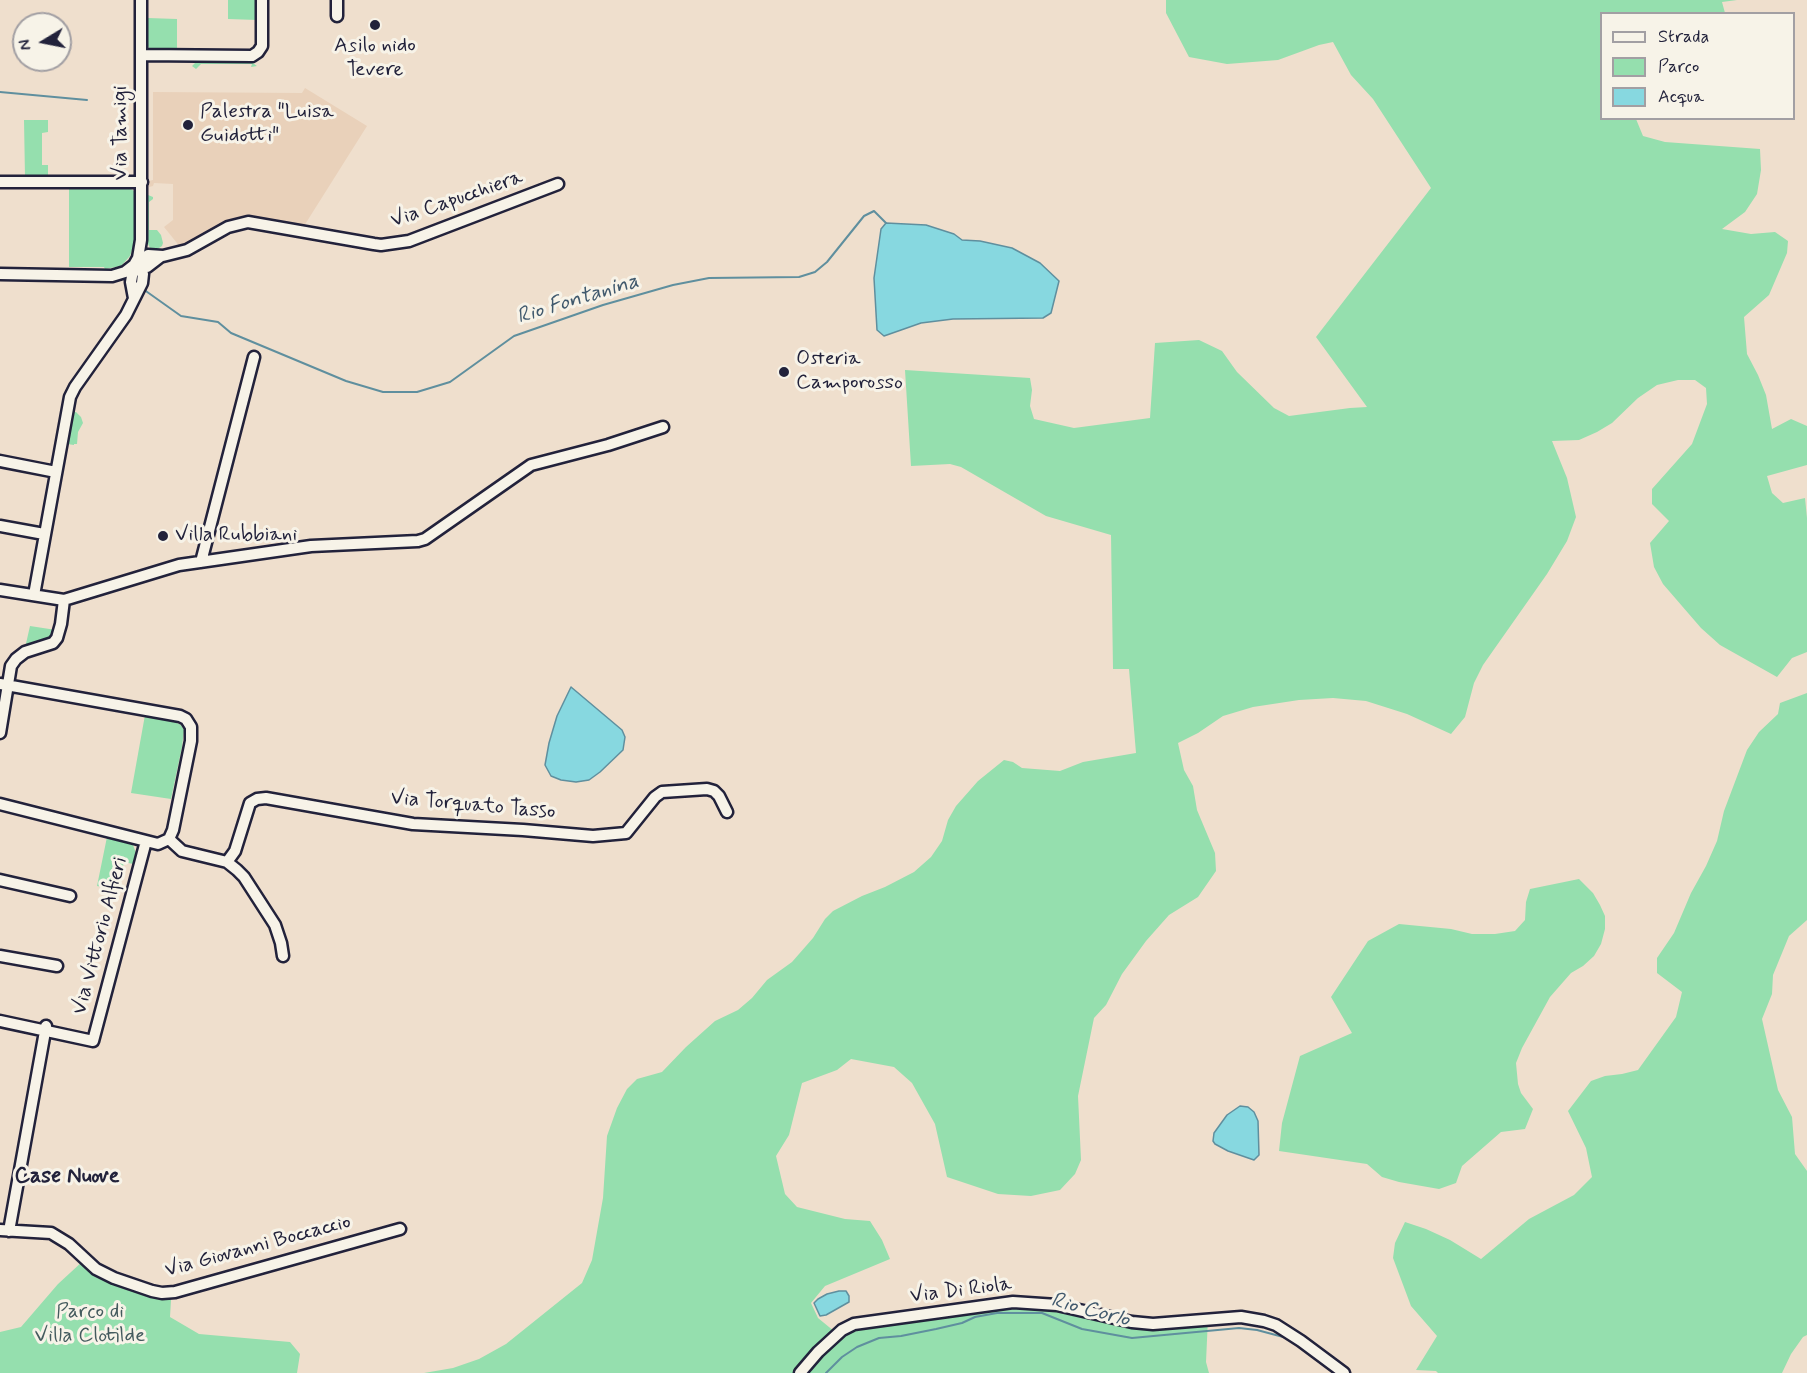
<!DOCTYPE html>
<style>
body{margin:0}
#map{position:relative;width:1807px;height:1373px;overflow:hidden;background:#efdfcd;font-family:Mynerve,sans-serif}
canvas{display:block}
.legend{position:absolute;left:1600px;top:12px;width:195px;height:108px;box-sizing:border-box;background:#f7f3e8;border:2px solid #a29fa3;margin:0;padding:8px 10px;list-style:none;font-size:18px;color:#22223b}
.legend li{display:flex;align-items:center;gap:12px;height:30px}
.legend b{width:30px;border:2px solid #a29fa3}
.north{position:absolute;left:12px;top:12px;width:60px;height:60px;box-sizing:border-box;background:#f7f3e8;border:2px solid #a29fa3;border-radius:50%;rotate:260deg;font-size:16px;font-weight:700;line-height:24px;text-align:center;color:#22223b}
.north::after{content:'';display:block;margin:auto;width:21px;height:27px;background:#22223b;clip-path:polygon(50% 0,100% 100%,50% 72%,0 100%)}
</style>
<div id="map">
<canvas width="1807" height="1373"></canvas>
<ul class="legend">
<li><b style="height:8px;background:#f7f3e8"></b>Strada</li>
<li><b style="height:16px;background:#95dfae"></b>Parco</li>
<li><b style="height:16px;background:#87d8e0"></b>Acqua</li>
</ul>
<div class="north">N</div>
</div>
<script>
const ctx = document.querySelector('canvas').getContext('2d');
ctx.lineJoin = 'round';
function fill(path, color) {
  ctx.fillStyle = color;
  ctx.fill(path, 'evenodd');
}
function shape(rows) {
  const path = new Path2D();
  for (const r of rows) {
    path.moveTo(r[0], r[1]);
    for (let i = 2; i < r.length; i += 2) path.lineTo(r[i], r[i + 1]);
  }
  return path;
}
function strokePath(path, color, width, dash) {
  ctx.strokeStyle = color;
  ctx.lineWidth = width;
  ctx.lineCap = dash ? 'butt' : 'round';
  ctx.setLineDash(dash || []);
  ctx.stroke(path);
}
function label(font, color, halo, rows, align = 'center') {
  ctx.font = font + ' Mynerve,sans-serif';
  ctx.lineWidth = 6;
  ctx.setLineDash([]);
  ctx.textBaseline = 'middle';
  ctx.strokeStyle = halo;
  ctx.fillStyle = color;
  for (const [text, x, y, turn = 0] of rows) {
    ctx.save();
    ctx.translate(x, y);
    ctx.rotate((+turn || 0) * Math.PI / 180);
    ctx.textAlign = isNaN(turn) ? turn : align;
    if (halo) ctx.strokeText(text, 0, 0);
    ctx.fillText(text, 0, 0);
    ctx.restore();
  }
}
const built = shape([
 [305,88,367,126,304,226,251,217,243,218,222,224,181,248,164,227,173,220,173,184,154,183,153,186,149,187,149,181,153,180,153,92,302,93]
]);
const green = shape([
 [228,0,257,0,257,20,228,19],
 [1166,0,1737,0,1722,2,1725,13,1602,14,1602,118,1636,119,1643,136,1665,142,1760,149,1761,170,1757,194,1745,212,1722,229,1751,234,1775,232,1788,241,1787,253,1769,295,1744,317,1747,354,1758,375,1766,395,1772,429,1791,419,1807,426,1807,465,1767,476,1772,493,1783,503,1805,498,1807,518,1807,652,1792,658,1777,677,1720,645,1701,628,1663,584,1654,567,1650,543,1669,521,1652,504,1652,489,1692,444,1707,404,1706,388,1695,380,1678,380,1657,385,1638,398,1612,423,1597,432,1579,440,1552,441,1567,478,1576,517,1567,541,1547,574,1483,665,1474,683,1465,717,1451,734,1407,714,1366,701,1333,698,1299,700,1253,707,1223,716,1198,733,1178,743,1184,770,1193,786,1197,810,1215,853,1216,871,1198,897,1169,915,1146,941,1122,974,1106,1005,1094,1018,1078,1096,1081,1160,1075,1174,1060,1190,1031,1196,998,1194,947,1177,935,1124,912,1083,894,1067,851,1059,837,1070,802,1083,789,1135,776,1156,785,1194,797,1207,845,1219,870,1221,882,1240,890,1259,825,1286,811,1303,818,1318,840,1336,880,1324,1014,1303,1068,1311,1106,1323,1126,1325,1208,1318,1206,1362,1209,1373,424,1373,453,1368,479,1359,506,1344,582,1283,592,1260,603,1198,607,1136,617,1108,627,1089,637,1079,662,1072,686,1047,715,1021,738,1010,752,998,767,980,792,962,813,938,825,919,833,911,862,896,885,887,914,872,931,857,942,841,948,820,956,806,978,781,1004,760,1013,762,1022,768,1060,771,1083,762,1136,753,1129,669,1113,669,1111,535,1046,516,961,467,950,464,911,466,905,370,1030,378,1032,390,1030,406,1034,419,1074,428,1150,418,1155,343,1199,340,1222,351,1237,372,1274,408,1289,416,1350,408,1367,407,1316,337,1431,188,1373,99,1351,75,1333,42,1319,45,1278,60,1227,64,1189,57,1166,13],
 [148,18,177,19,177,50,154,50,149,48,147,44],
 [197,61,250,61,257,66,251,67,252,64,201,64,196,69,192,66],
 [24,120,48,120,48,132,42,133,42,165,48,165,48,177,25,177],
 [69,189,131,189,134,191,134,244,130,256,121,266,105,269,104,267,69,267],
 [148,195,153,197,153,199,149,202,149,230,157,230,161,235,163,243,162,246,156,250,150,248,148,244],
 [73,412,76,412,81,417,83,423,78,432,77,444,74,444,74,445,67,444,71,428,69,427],
 [30,626,56,630,52,638,25,648],
 [1807,693,1807,920,1789,936,1773,975,1772,994,1762,1019,1778,1090,1792,1117,1795,1154,1807,1171,1807,1335,1803,1337,1791,1354,1782,1373,1438,1373,1436,1371,1416,1370,1437,1336,1411,1306,1393,1258,1395,1243,1405,1222,1426,1229,1450,1240,1481,1259,1529,1219,1574,1195,1592,1177,1586,1148,1568,1111,1591,1081,1605,1076,1622,1074,1638,1070,1676,1017,1682,992,1657,973,1657,958,1674,933,1691,893,1706,866,1717,841,1724,811,1747,750,1759,732,1778,714,1780,703],
 [145,715,173,721,181,725,184,730,182,747,171,799,131,793],
 [107,837,130,842,133,845,136,853,133,864,124,862,118,890,97,886],
 [1579,879,1593,893,1600,905,1605,916,1605,929,1601,944,1594,956,1583,966,1571,973,1550,997,1522,1048,1516,1063,1518,1084,1521,1093,1533,1109,1525,1129,1501,1132,1462,1166,1456,1183,1439,1189,1399,1182,1382,1177,1367,1164,1279,1151,1282,1123,1300,1056,1352,1033,1331,997,1368,941,1399,924,1451,929,1472,934,1495,934,1515,931,1525,920,1526,902,1530,889],
 [83,1261,117,1284,138,1292,168,1298,171,1300,170,1317,199,1334,290,1342,300,1354,297,1373,0,1373,0,1332,21,1327,58,1284]
]);
const water = shape([
 [886,223,926,225,954,234,962,240,980,241,1012,248,1040,263,1059,281,1051,313,1043,318,953,319,921,323,884,336,877,330,874,278,881,229,886,223],
 [571,687,622,730,625,737,623,750,600,772,589,780,576,782,561,780,551,776,545,765,549,743,557,716,571,687],
 [1240,1106,1248,1107,1254,1112,1258,1121,1259,1155,1254,1160,1228,1151,1215,1144,1213,1141,1214,1133,1227,1115,1240,1106],
 [839,1291,846,1291,849,1296,849,1302,826,1315,820,1316,814,1303,818,1299,827,1294,839,1291]
]);
const stream = shape([
 [0,92,87,100],
 [143,289,181,316,218,322,231,333,346,381,383,392,417,392,450,382,514,336,603,305,673,285,709,278,799,277,815,272,827,262,864,216,874,211,886,223],
 [826,1373,842,1357,857,1347,879,1338,901,1336,936,1329,962,1323,975,1317,997,1313,1042,1313,1082,1329,1132,1338,1239,1328,1257,1330,1287,1338]
]);
const minor = shape([
 [337,0,337,16],
 [141,55,252,56,258,52,262,46,262,0],
 [0,182,142,182],
 [160,257,147,267,134,265,148,255,163,256,187,250,228,227,248,222,374,244,381,245,409,241,558,184],
 [134,265,131,282,134,298],
 [0,274,112,276,125,272,134,265,138,258,141,240,141,0],
 [0,461,56,472],
 [0,526,44,534],
 [201,562,254,357],
 [0,590,64,600,179,565,311,546,418,541,425,539,531,465,608,445,663,427],
 [34,595,70,397,75,387,126,315,142,283,143,274,134,265],
 [0,684,180,716,186,719,191,727,191,741,173,830,169,839],
 [0,733,11,666,16,659,25,652,53,643,57,638,61,624,64,600],
 [0,804,158,844,169,839],
 [169,839,182,851,227,862,237,870,244,877,275,925,281,943,283,956],
 [227,862,235,851,250,803,257,799,266,798,413,824,523,830,593,836,626,833,655,797,662,792,707,789,714,791,719,796,727,812],
 [0,880,70,896],
 [0,956,57,966],
 [0,1021,93,1041,146,841],
 [0,1230,51,1233,69,1244,96,1269,114,1278,152,1291,162,1293,175,1292,400,1229],
 [9,1231,46,1026],
 [800,1373,818,1352,842,1330,854,1324,1013,1302,1057,1305,1132,1322,1153,1324,1241,1317,1264,1321,1276,1325,1301,1341,1344,1373]
]);
const markers = [
 [375,25,6,"#22223b"],
 [188,125,6,"#22223b"],
 [784,372,6,"#22223b"],
 [163,536,6,"#22223b"]
];
const poiNames = [
 ["Asilo nido",375,47,"center"],
 ["Tevere",375,71,"center"],
 ["Palestra \"Luisa",200,113],
 ["Guidotti\"",200,137],
 ["Osteria",796,360],
 ["Camporosso",796,384],
 ["Villa Rubbiani",175,536]
];
const streetNames = [
 ["Via Tamigi",122,133,-90],
 ["Via Capucchiera",457,200,-19],
 ["Via Torquato Tasso",473,806,5],
 ["Via Vittorio Alfieri",101,936,-75],
 ["Via Giovanni Boccaccio",258,1247,-15],
 ["Via Di Riola",961,1291,-7]
];
const parkNames = [
 ["Parco di",90,1313],
 ["Villa Clotilde",90,1337]
];
const waterNames = [
 ["Rio Fontanina",578,300,-17],
 ["Rio Corlo",1090,1311,15]
];
const neighbourhoodNames = [
 ["Case Nuove",67,1177]
];
fill(built, '#e9d1ba');
fill(green, '#95dfae');
fill(water, '#87d8e0');
strokePath(water, '#5f8f9e', 1.5);
strokePath(stream, '#5f8f9e', 2);
strokePath(minor, '#22223b', 15);
strokePath(minor, '#f7f3e8', 10);
for (const [x, y, r, color] of markers) {
  const dot = new Path2D();
  dot.arc(x, y, r, 0, 2 * Math.PI);
  ctx.fillStyle = color;
  ctx.fill(dot);
  strokePath(dot, '#f7f3e8', 2);
}
label('21px', '#22223b', '#f7f3e8', poiNames, 'left');
label('21px', '#22223b', '#f7f3e8', streetNames);
label('21px', '#445b5e', '#f7f3e8', parkNames);
label('italic 22px', '#40596d', '#f7f3e8', waterNames);
label('bold 22px', '#22223b', '#f7f3e8', neighbourhoodNames);
</script>
